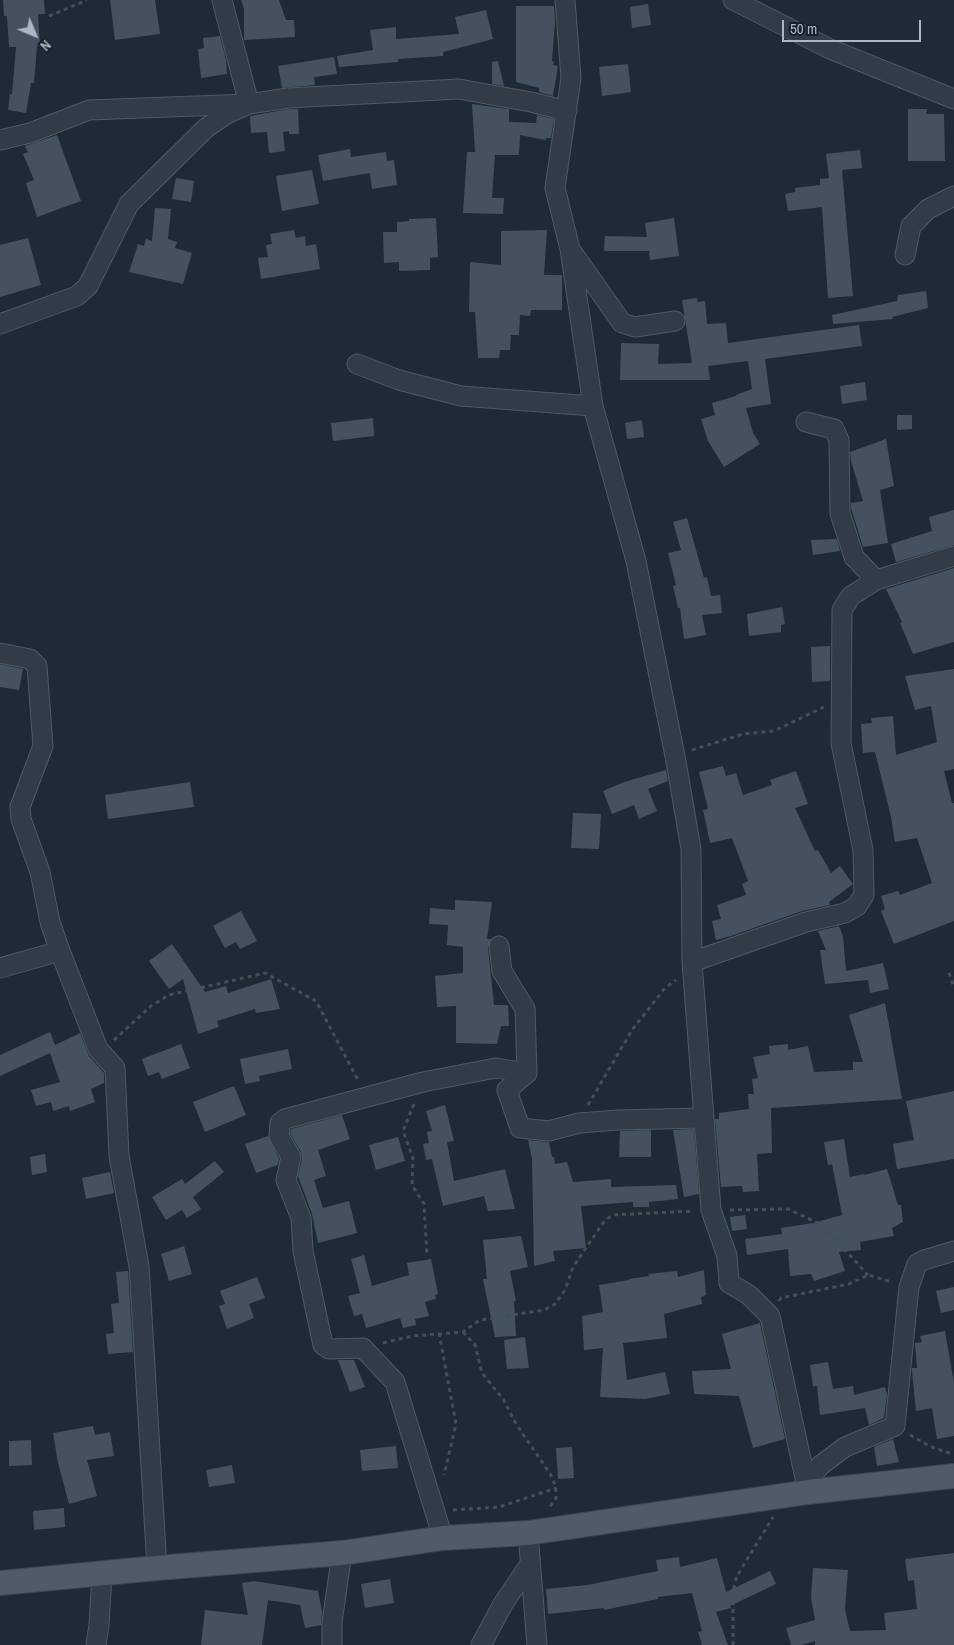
<!DOCTYPE html>
<style>
body{margin:0}
#map{position:relative;width:954px;height:1645px;overflow:hidden;background:#1e2a36;font-family:"Archivo Narrow",sans-serif}
canvas{display:block}
.north{position:absolute;left:10px;top:10px;width:50px;height:50px;-webkit-text-stroke:4px #17212a;paint-order:stroke;rotate:135deg;font-size:14px;font-weight:700;line-height:20px;text-align:center;color:#abb7c4}
.north::after{content:'';display:block;margin:auto;width:18px;height:22px;background:#abb7c4;clip-path:polygon(50% 0,100% 100%,50% 72%,0 100%)}
.scale{position:absolute;left:782px;top:20px;width:139px;height:22px;box-sizing:border-box;border:2px solid #abb7c4;border-top:0;padding-left:6px;font-size:15px;line-height:18px;white-space:nowrap;color:#abb7c4;-webkit-text-stroke:4px #17212a;paint-order:stroke}
</style>
<div id="map">
<canvas width="954" height="1645"></canvas>
<div class="north">N</div>
<div class="scale">50 m</div>
</div>
<script>
const ctx = document.querySelector('canvas').getContext('2d');
ctx.lineJoin = 'round';
function fill(path, color) {
  ctx.fillStyle = color;
  ctx.fill(path, 'evenodd');
}
function shape(rows) {
  const path = new Path2D();
  for (const r of rows) {
    path.moveTo(r[0], r[1]);
    for (let i = 2; i < r.length; i += 2) path.lineTo(r[i], r[i + 1]);
  }
  return path;
}
function strokePath(path, color, width, dash) {
  ctx.strokeStyle = color;
  ctx.lineWidth = width;
  ctx.lineCap = dash ? 'butt' : 'round';
  ctx.setLineDash(dash || []);
  ctx.stroke(path);
}
const building = shape([
 [3,0,44,0,45,14,38,14,40,46,37,46,34,83,31,83,26,113,8,110,10,94,12,94,16,47,9,47,7,16,4,16],
 [110,0,155,0,160,34,115,40],
 [241,0,279,0,286,20,294,20,295,37,244,40,244,9],
 [648,4,651,25,632,28,630,7],
 [516,6,554,6,555,21,552,61,554,62,553,65,558,66,553,96,539,92,539,88,516,82],
 [486,10,493,39,443,52,443,56,398,59,398,62,339,67,337,56,373,50,370,30,396,27,396,39,459,34,455,17],
 [220,36,226,60,227,74,201,78,198,49,204,48,203,38],
 [334,57,337,74,314,77,315,85,282,88,278,66],
 [498,61,504,86,492,84,492,62],
 [628,64,631,92,602,96,599,67],
 [472,104,509,109,509,122,536,123,537,115,554,119,551,138,546,138,546,140,520,135,519,155,495,155,492,198,504,198,503,214,463,213,467,152,475,152],
 [289,109,298,109,299,134,289,134,289,131,283,132,285,151,269,153,267,132,251,133,250,116],
 [908,109,927,109,926,114,944,114,945,161,908,161],
 [57,135,81,201,37,217,26,183,34,180,23,154,28,152,25,146],
 [350,149,351,157,386,152,387,161,394,160,397,185,372,189,370,173,323,181,318,155],
 [860,150,862,168,842,170,853,296,828,298,822,207,788,211,785,194,795,192,795,188,820,185,820,179,829,178,826,154],
 [312,170,319,204,282,211,276,176],
 [176,178,194,181,191,202,172,199],
 [155,208,171,209,168,239,177,242,175,248,192,253,183,284,129,272,138,244,144,246,146,239,152,241],
 [436,218,438,257,430,258,430,270,399,271,399,262,384,263,383,232,397,232,397,222,409,221,409,219],
 [674,218,679,256,650,260,649,251,604,251,605,236,647,237,645,223],
 [294,230,296,238,305,236,306,246,316,244,320,269,261,279,258,258,268,257,266,245,272,244,270,234],
 [547,230,544,275,562,275,562,310,531,310,530,316,520,315,519,335,511,335,510,350,500,350,499,358,478,358,475,312,469,312,470,262,501,265,501,231],
 [28,238,41,285,0,297,0,245],
 [926,291,928,308,892,317,893,319,833,324,832,315,897,301,898,295],
 [697,298,698,302,705,301,707,324,726,323,728,343,859,325,862,346,765,359,771,404,746,408,753,433,760,444,724,467,708,441,701,419,715,415,712,403,736,396,736,395,752,389,748,361,708,366,710,380,620,380,621,343,659,344,658,364,692,363,682,300],
 [865,382,867,400,842,404,840,386],
 [897,415,912,415,912,429,897,430],
 [373,418,374,436,333,441,331,423],
 [642,420,644,437,627,439,625,423],
 [886,439,894,486,880,490,888,543,863,547,851,508,851,503,863,501,851,461,850,452],
 [954,510,954,545,896,562,891,544,932,531,929,517],
 [687,518,704,578,707,577,711,596,720,595,722,613,702,615,706,635,684,639,680,608,678,608,673,586,676,585,668,553,681,550,673,522],
 [837,539,840,551,813,555,811,540],
 [954,568,954,642,913,654,900,623,902,622,886,589],
 [782,607,785,624,781,625,781,632,749,636,747,614],
 [830,646,830,681,812,682,811,647],
 [0,664,23,669,19,690,0,687],
 [954,669,954,769,944,771,952,803,954,803,954,921,894,944,881,911,885,909,881,896,898,891,900,895,932,883,917,838,895,842,891,817,875,752,863,753,861,724,872,723,871,718,893,716,896,755,937,742,931,706,915,710,905,676],
 [723,766,726,776,736,773,743,795,772,785,770,780,796,771,808,804,795,808,815,851,818,850,831,873,840,866,853,884,829,902,830,905,802,911,731,936,716,940,712,921,721,919,717,905,746,895,742,884,748,881,732,838,710,843,703,810,708,809,699,772],
 [666,770,668,781,648,789,657,811,639,819,634,805,612,814,603,791,624,782],
 [190,782,194,807,108,819,105,795],
 [573,813,601,814,599,849,571,848],
 [455,900,492,902,487,939,491,939,488,947,494,1005,508,1005,509,1026,501,1026,497,1044,456,1043,456,1006,437,1007,435,976,463,973,463,947,447,945,448,925,429,924,430,908,455,910],
 [241,911,257,941,240,949,236,942,225,948,213,926],
 [839,926,843,936,846,971,883,963,889,989,870,993,868,980,825,984,820,950,826,950,818,931],
 [172,944,205,992,226,986,228,993,271,979,280,1009,256,1013,255,1009,217,1021,219,1027,198,1034,183,979,169,989,149,961],
 [885,1003,902,1099,771,1108,772,1153,757,1154,759,1191,743,1192,742,1186,721,1187,715,1119,719,1119,719,1113,749,1109,748,1094,754,1094,752,1079,758,1078,753,1057,770,1054,769,1046,788,1044,788,1050,808,1046,814,1072,853,1070,853,1062,863,1062,849,1015],
 [50,1032,55,1045,80,1033,89,1056,104,1073,104,1083,91,1089,95,1102,70,1111,69,1106,53,1111,51,1102,36,1106,31,1090,60,1082,50,1053,0,1076,0,1055],
 [181,1044,190,1068,162,1079,159,1072,148,1076,142,1059],
 [288,1049,292,1069,259,1076,260,1081,245,1084,240,1059],
 [234,1086,246,1115,205,1132,193,1102],
 [954,1091,954,1159,897,1169,893,1144,914,1140,906,1101],
 [445,1105,454,1141,447,1142,454,1181,505,1169,515,1209,488,1211,484,1196,443,1206,432,1159,426,1160,423,1144,429,1143,427,1132,432,1131,426,1111],
 [342,1115,350,1139,318,1150,326,1176,314,1180,323,1208,349,1201,357,1233,318,1243,312,1214,298,1176,302,1159,301,1152,290,1133,291,1129],
 [694,1129,699,1194,684,1197,673,1130],
 [651,1130,651,1157,619,1157,620,1131],
 [268,1136,279,1159,278,1165,256,1173,245,1144],
 [398,1137,405,1161,376,1170,369,1145],
 [844,1139,850,1177,864,1174,864,1175,887,1169,898,1205,901,1205,903,1222,892,1228,894,1236,860,1242,861,1250,839,1252,845,1271,814,1281,811,1274,790,1276,788,1249,747,1255,745,1239,782,1234,781,1228,813,1223,842,1215,832,1164,828,1165,824,1142],
 [528,1140,549,1142,552,1157,554,1157,555,1164,567,1162,573,1182,611,1179,611,1187,676,1185,678,1199,649,1202,649,1207,633,1207,633,1202,581,1206,586,1248,553,1251,555,1261,534,1266,532,1159],
 [45,1154,47,1172,32,1175,30,1157],
 [215,1161,224,1172,193,1197,201,1209,187,1218,182,1210,166,1220,152,1197,182,1179,185,1184],
 [110,1172,114,1193,86,1199,82,1178],
 [745,1215,747,1229,732,1231,730,1217],
 [521,1236,528,1267,510,1271,516,1301,514,1301,516,1336,495,1337,483,1279,487,1279,483,1240],
 [184,1246,192,1274,169,1281,161,1254],
 [364,1255,372,1286,409,1275,407,1263,431,1259,438,1294,435,1295,436,1299,425,1302,429,1316,415,1319,416,1325,403,1328,400,1318,366,1328,362,1314,354,1316,348,1296,360,1293,351,1259],
 [704,1270,706,1295,701,1297,702,1304,664,1314,667,1338,623,1343,627,1380,665,1372,670,1394,645,1399,600,1397,603,1348,584,1350,582,1316,603,1312,599,1285,629,1280,629,1279,649,1276,648,1274,677,1271,678,1277],
 [128,1271,133,1352,108,1354,106,1334,114,1333,111,1304,119,1303,116,1272],
 [257,1277,265,1298,249,1304,254,1318,227,1329,219,1306,225,1304,220,1291],
 [954,1287,954,1310,941,1313,936,1291],
 [760,1323,785,1439,753,1448,739,1396,694,1394,692,1371,731,1369,722,1334],
 [945,1331,954,1383,954,1436,937,1439,932,1408,916,1411,912,1371,912,1368,917,1368,915,1343,922,1342,920,1336],
 [525,1337,529,1368,507,1369,504,1340],
 [338,1360,354,1360,365,1387,350,1392],
 [828,1362,833,1389,853,1386,854,1395,885,1387,887,1394,884,1418,869,1425,865,1408,820,1415,817,1386,813,1386,810,1365],
 [93,1426,95,1435,110,1432,114,1456,87,1460,97,1496,69,1504,58,1463,53,1433],
 [893,1439,899,1462,877,1466,874,1447],
 [31,1440,32,1465,9,1466,9,1441],
 [396,1446,398,1468,362,1471,360,1450],
 [572,1447,574,1478,558,1479,556,1448],
 [232,1465,235,1483,209,1487,206,1470],
 [64,1508,65,1527,34,1530,33,1511],
 [954,1553,954,1645,815,1645,815,1641,802,1645,791,1645,786,1628,815,1620,811,1598,813,1568,848,1570,845,1609,850,1631,886,1630,884,1613,917,1609,914,1580,908,1581,905,1559],
 [679,1557,680,1567,717,1558,726,1592,770,1571,776,1584,730,1606,731,1608,716,1612,728,1645,702,1645,698,1632,702,1631,692,1593,658,1597,658,1599,604,1610,604,1608,548,1614,546,1589,587,1585,658,1571,656,1560],
 [390,1579,394,1603,365,1608,361,1584],
 [254,1581,318,1591,322,1611,321,1625,305,1628,300,1605,268,1600,262,1645,201,1645,205,1610,248,1615,242,1583]
]);
const path = shape([
 [49,16,87,0],
 [692,750,743,734,774,731,824,707],
 [949,973,954,988],
 [114,1040,151,1006,169,995,265,973,316,1001,359,1082],
 [414,1104,403,1131,413,1158,412,1185,424,1204,427,1255],
 [588,1105,632,1030,665,988,676,980],
 [730,1210,788,1209,822,1225,868,1275],
 [779,1301,781,1298,849,1284,868,1275,892,1282],
 [463,1332,475,1345,482,1373,503,1399,516,1424,551,1475,556,1488,556,1498,549,1508],
 [439,1333,456,1424,444,1475],
 [383,1343,412,1336,463,1332,480,1320,544,1310,555,1304,565,1290,573,1267,605,1220,613,1215,694,1211],
 [910,1435,929,1446,952,1454],
 [453,1510,499,1507,556,1488],
 [733,1645,733,1591,737,1576,773,1517]
]);
const minor = shape([
 [565,0,571,78,555,188,570,249,593,406,636,561,675,756,691,849,692,962,711,1210,727,1256,729,1283,749,1295,770,1316,808,1492],
 [733,0,830,49,954,99],
 [0,140,30,133,89,110,249,104,222,0],
 [572,252,622,323,635,327,675,321],
 [905,255,911,226,928,209,954,196],
 [0,324,77,296,88,286,129,204,206,128,228,113,249,104,288,98,459,89,531,102,567,111],
 [357,364,399,380,461,396,593,406],
 [806,422,834,429,839,440,840,513,854,557,876,580],
 [0,653,30,659,37,666,43,746,20,807,21,819,40,872,50,922,60,951,98,1049,115,1068,119,1156,139,1266,157,1568],
 [499,946,502,971,525,1009,527,1073,507,1090,520,1128,549,1131,579,1123,618,1120,702,1118],
 [692,962,806,922,845,913,857,906,864,895,863,850,841,743,842,610,851,596,876,580,954,556],
 [0,968,60,951],
 [806,1482,821,1465,845,1447,895,1426,909,1287,917,1264,924,1260,954,1251],
 [528,1533,537,1645],
 [443,1538,395,1382,363,1348,329,1349,323,1345,303,1251,301,1218,286,1180,291,1157,279,1136,280,1123,285,1119,423,1082,496,1068,527,1073],
 [96,1645,99,1625,102,1574],
 [332,1645,332,1622,342,1553],
 [481,1645,503,1604,530,1564]
]);
const major = shape([
 [0,1583,157,1568,342,1553,443,1538,528,1533,808,1492,954,1476]
]);
fill(building, '#445260');
strokePath(minor, '#4f5a65', 21);
strokePath(major, '#3b4550', 26);
strokePath(path, '#3e5354', 3, [4, 4]);
strokePath(minor, '#323c46', 19);
strokePath(major, '#4f5b67', 24);
</script>
